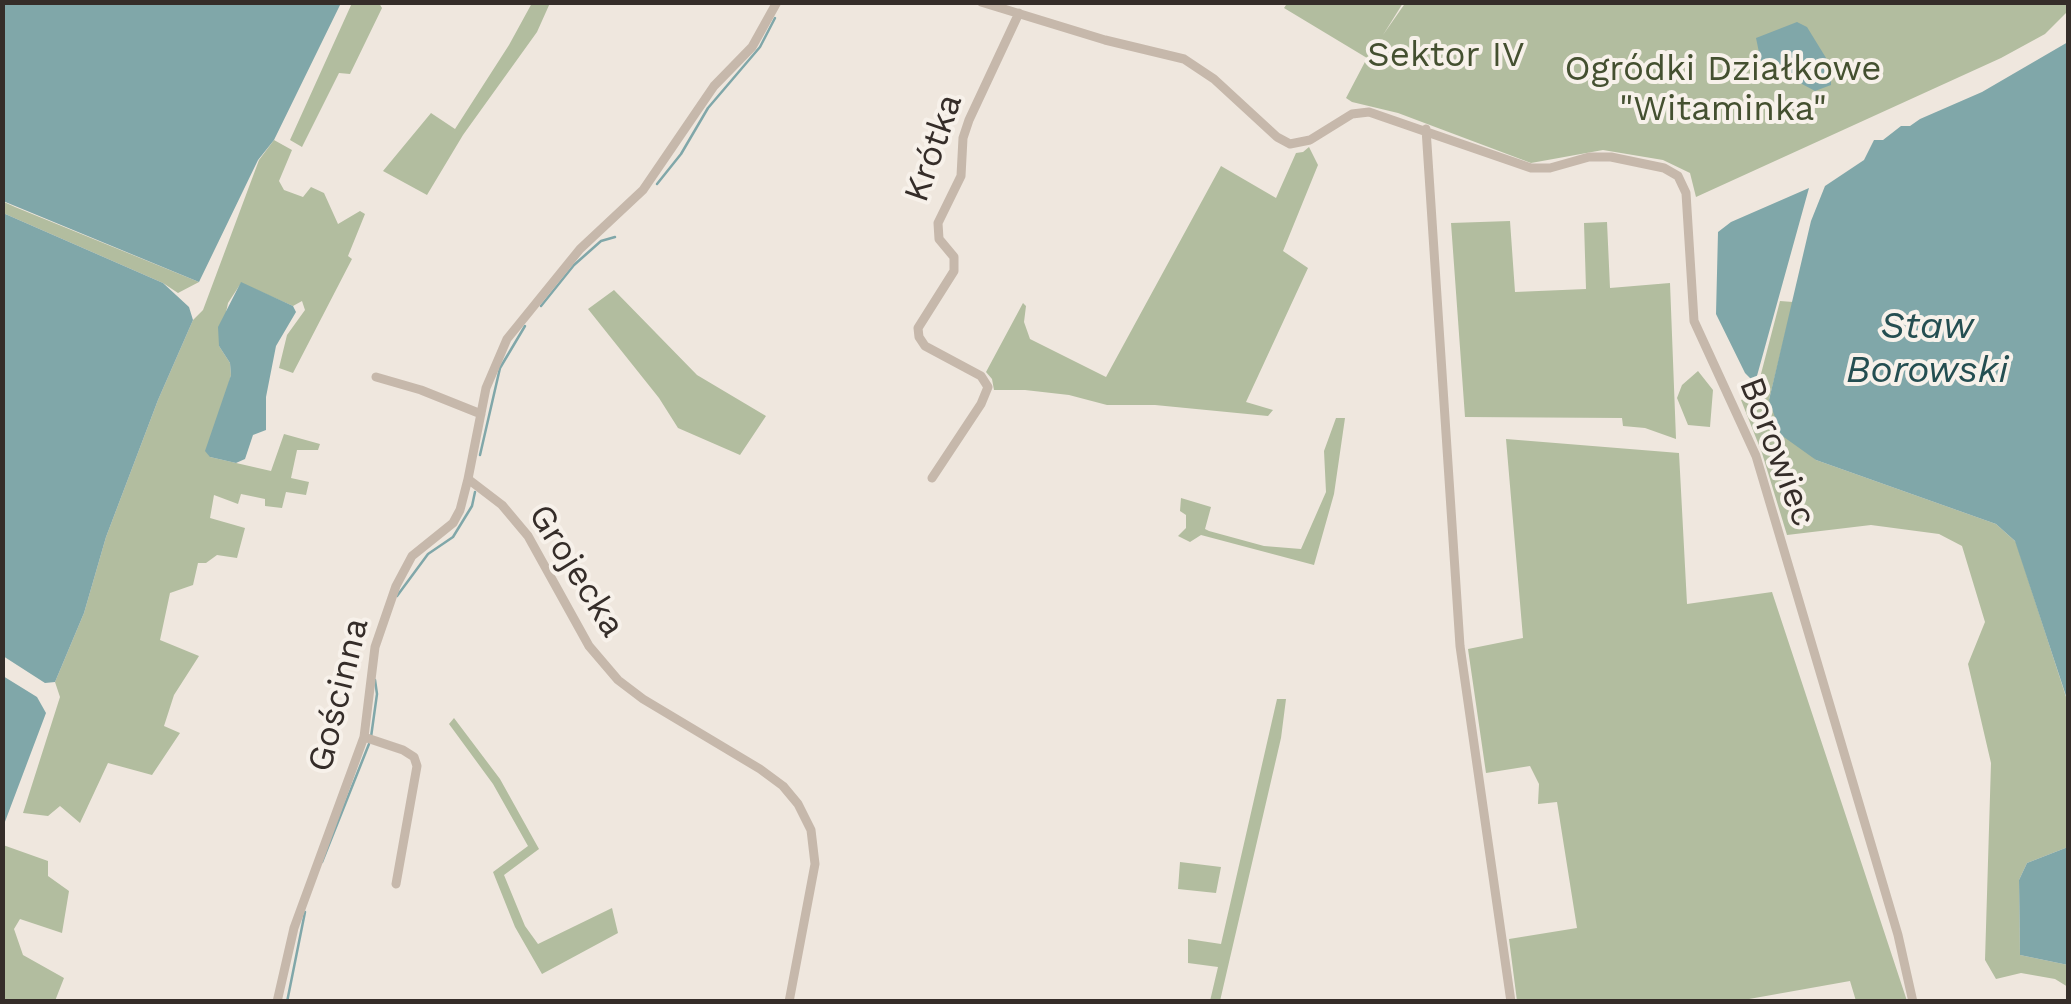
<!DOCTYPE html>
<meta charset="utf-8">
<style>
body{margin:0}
#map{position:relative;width:2071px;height:1004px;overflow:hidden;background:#efe7de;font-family:"Work Sans",sans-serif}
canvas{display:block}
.frame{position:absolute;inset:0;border:5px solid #352d29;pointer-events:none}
</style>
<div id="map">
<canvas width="2071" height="1004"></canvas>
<div class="frame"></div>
</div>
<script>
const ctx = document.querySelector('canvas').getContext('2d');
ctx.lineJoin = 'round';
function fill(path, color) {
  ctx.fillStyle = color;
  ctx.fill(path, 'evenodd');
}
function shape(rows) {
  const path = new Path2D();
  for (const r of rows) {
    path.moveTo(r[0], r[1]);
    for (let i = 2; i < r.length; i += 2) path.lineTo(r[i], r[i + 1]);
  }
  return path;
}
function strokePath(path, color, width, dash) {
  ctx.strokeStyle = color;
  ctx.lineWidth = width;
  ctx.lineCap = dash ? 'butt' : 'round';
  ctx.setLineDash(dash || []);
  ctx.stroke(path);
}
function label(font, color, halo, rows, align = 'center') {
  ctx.font = font + ' "Work Sans",sans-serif';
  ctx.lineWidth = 8;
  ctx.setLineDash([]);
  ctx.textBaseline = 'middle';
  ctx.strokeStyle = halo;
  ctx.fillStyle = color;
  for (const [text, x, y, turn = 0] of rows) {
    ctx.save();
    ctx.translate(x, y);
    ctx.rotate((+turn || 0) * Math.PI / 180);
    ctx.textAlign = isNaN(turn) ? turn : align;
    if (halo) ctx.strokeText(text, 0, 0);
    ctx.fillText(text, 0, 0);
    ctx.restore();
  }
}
const green = shape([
 [1288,2,1403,3,1383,35,1406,2,2068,3,2068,11,2045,34,2001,58,1696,197,1690,173,1663,160,1603,150,1531,163,1398,113,1352,102,1346,98,1367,58,1284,8],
 [352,3,379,3,382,8,350,74,339,73,302,147,290,140],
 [532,3,550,3,537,32,463,135,427,195,383,171,431,113,455,129,509,45],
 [274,140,292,150,279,181,284,190,303,197,311,187,324,193,338,224,360,211,365,214,348,256,352,259,293,373,279,368,287,335,305,310,302,301,293,306,241,283,228,303,219,346,230,363,231,375,210,457,271,471,284,434,320,444,318,450,297,450,291,478,309,482,306,495,286,492,282,508,265,506,265,499,241,494,238,504,214,495,210,518,245,528,237,558,217,555,206,563,198,563,193,585,170,593,160,640,199,656,174,695,164,726,180,733,152,775,108,763,80,823,60,806,48,816,23,813,60,697,55,682,84,613,106,537,158,400,193,320,203,310,259,160],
 [1309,147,1318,165,1283,251,1308,268,1246,402,1273,410,1268,416,1155,405,1107,405,1069,395,1025,390,994,390,992,379,986,372,1023,303,1026,306,1024,322,1030,339,1106,377,1221,166,1276,198,1296,153,1303,152],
 [2,201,15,207,199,282,178,293,163,283,3,213],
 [1510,221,1515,292,1586,289,1584,223,1607,222,1610,288,1670,283,1676,439,1645,428,1623,426,1622,418,1465,417,1451,223],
 [614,290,697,375,766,416,740,455,678,428,659,398,588,309],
 [1780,301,1793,302,1769,400,1816,460,1996,524,2016,542,2068,703,2068,847,2027,863,2019,880,2020,955,2068,965,2068,987,2055,979,2021,973,1996,979,1985,960,1991,763,1968,664,1985,622,1962,546,1939,534,1871,525,1787,535,1762,453,1741,400,1756,393],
 [1698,371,1713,390,1710,427,1688,425,1677,398,1682,385],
 [1336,418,1345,418,1334,494,1314,565,1201,535,1190,542,1178,536,1186,528,1186,515,1180,511,1181,498,1211,507,1205,529,1209,531,1264,546,1301,549,1326,492,1324,451],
 [1506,439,1679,453,1687,604,1772,592,1907,1001,1856,1001,1850,981,1749,999,1749,1001,1517,1001,1509,939,1577,928,1557,802,1538,804,1539,784,1530,766,1486,773,1468,649,1523,638],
 [1277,699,1286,699,1281,738,1220,1001,1210,1001,1218,967,1188,963,1188,939,1221,944],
 [454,718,500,779,539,849,504,875,525,926,538,944,612,908,618,933,542,974,515,927,493,872,528,846,493,784,449,724],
 [3,845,48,861,48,876,69,891,62,933,20,919,14,929,23,955,64,978,55,1001,3,1001],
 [1180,862,1221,867,1216,893,1178,889]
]);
const water = shape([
 [2,3,341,3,274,140,258,160,199,282,3,201],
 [1797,22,1807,27,1831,66,1831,85,1815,91,1761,62,1756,38],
 [2068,42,2068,702,2015,541,1996,524,1816,460,1781,435,1769,400,1811,221,1825,186,1864,160,1874,140,1883,140,1901,126,1910,126,1920,119,1982,92],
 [1809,188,1755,383,1745,373,1716,314,1718,232,1731,222],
 [3,213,163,283,189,307,193,320,158,400,106,537,84,613,55,682,45,683,3,656],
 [241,282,293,306,296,312,276,346,266,397,266,430,253,435,245,459,236,463,210,457,205,451,231,375,230,363,219,346,218,327],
 [3,676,37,697,46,713,3,827],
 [2068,847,2068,965,2020,955,2019,880,2027,863]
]);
const stream = shape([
 [657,184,681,154,708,108,760,47,775,18],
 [541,306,574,265,601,241,615,237],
 [480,455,500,368,525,326],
 [397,596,428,554,453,537,472,506,475,492],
 [371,737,377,694,375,680],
 [322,862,369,744],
 [287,1002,305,912]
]);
const minor = shape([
 [777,2,752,47,714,86,643,190,580,249,507,339,486,388,468,479,502,505,528,536,589,646,618,680,643,699,760,769,783,786,798,804,811,830,815,864,789,1002],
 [981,2,1105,40,1184,59,1214,79,1277,137,1290,144,1310,140,1352,114,1369,112,1531,168,1550,168,1589,157,1611,157,1664,168,1678,176,1686,193,1694,321,1756,456,1898,935,1913,1002],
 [1426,129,1460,646,1511,1002],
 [376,377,421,390,481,414],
 [932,478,981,404,988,387,981,376,925,346,919,337,918,328,954,271,954,257,939,239,938,223,961,176,963,138,969,120,1019,13],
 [364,737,403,750,414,757,417,766,396,884],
 [277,1002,294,928,364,737,375,647,396,586,412,556,453,523,460,510,468,479]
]);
const parkNames = [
 ["Sektor IV",1446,56],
 ["Ogródki Działkowe",1723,70],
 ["\"Witaminka\"",1723,110]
];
const streetNames = [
 ["Krótka",934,148,-71],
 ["Borowiec",1777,452,69],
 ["Grojecka",576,571,58],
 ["Gościnna",339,695,-76]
];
const waterNames = [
 ["Staw",1927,327],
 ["Borowski",1927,371]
];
fill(green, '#b2bd9f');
fill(water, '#80a7a9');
strokePath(stream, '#80a7a9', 2.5);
strokePath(minor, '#c6b8ab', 9);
label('35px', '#445030', '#f7f1ea', parkNames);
label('35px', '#352d29', '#f7f1ea', streetNames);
label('italic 38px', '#244e51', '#f7f1ea', waterNames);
</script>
